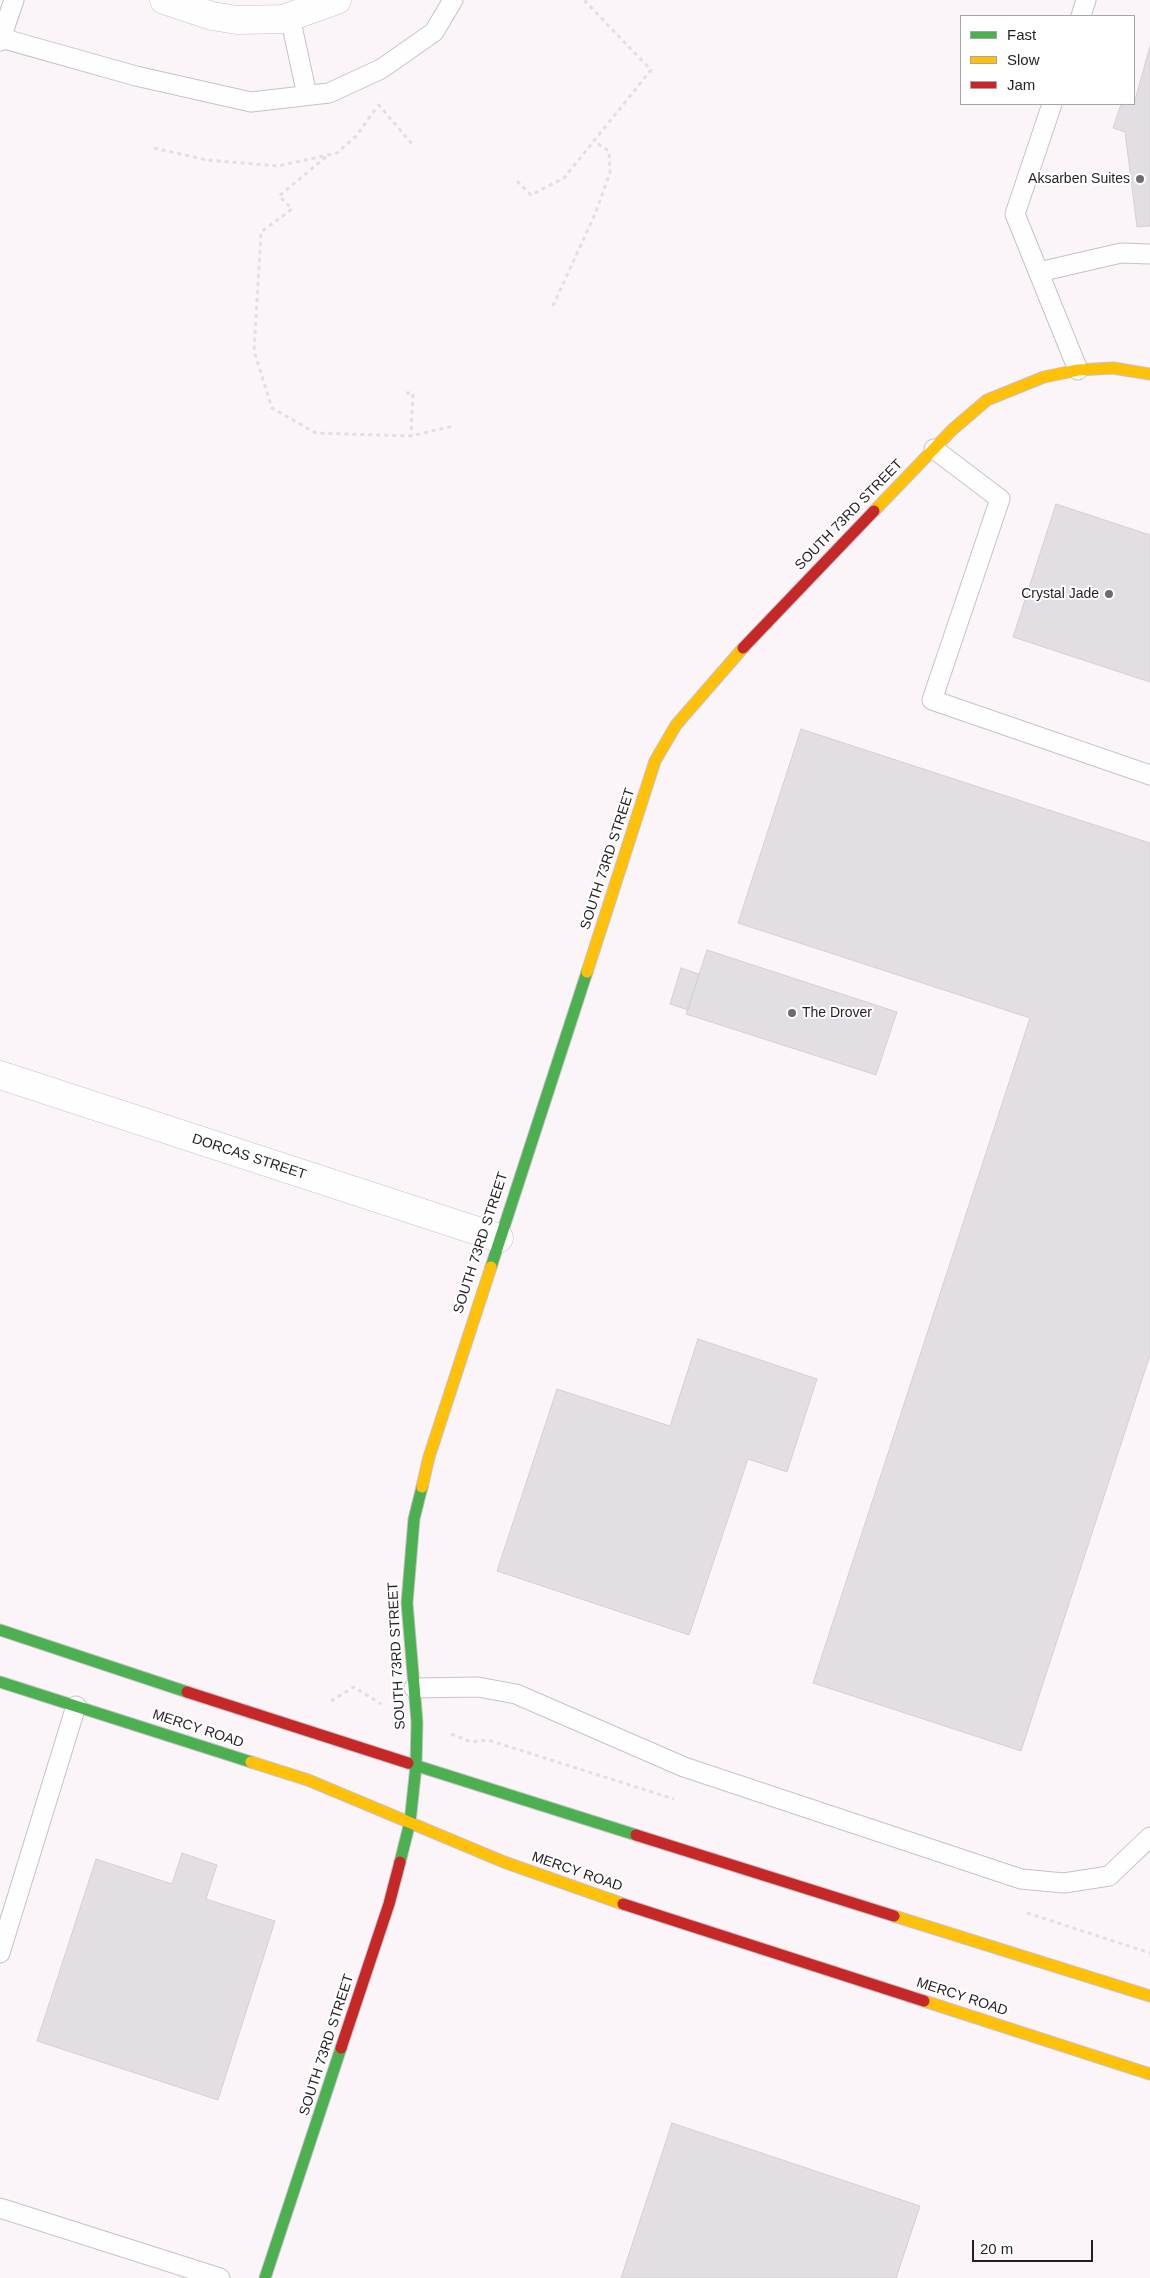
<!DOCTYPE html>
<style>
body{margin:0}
#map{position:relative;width:1150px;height:2278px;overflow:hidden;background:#fbf5fa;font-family:Helvetica,sans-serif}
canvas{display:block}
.legend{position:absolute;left:960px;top:15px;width:175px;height:90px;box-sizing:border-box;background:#fff;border:1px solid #a7a5a7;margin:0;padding:6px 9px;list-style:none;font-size:15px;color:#241f23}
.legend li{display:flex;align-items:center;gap:10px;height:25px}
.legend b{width:25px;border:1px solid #a7a5a7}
.scale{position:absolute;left:972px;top:2240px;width:121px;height:22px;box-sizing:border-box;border:2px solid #241f23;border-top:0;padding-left:6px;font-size:15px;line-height:18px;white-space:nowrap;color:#241f23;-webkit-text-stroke:4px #fff;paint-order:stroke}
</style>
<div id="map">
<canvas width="1150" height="2278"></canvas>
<ul class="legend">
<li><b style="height:6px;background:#4caf50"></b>Fast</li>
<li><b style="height:6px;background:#ffc107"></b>Slow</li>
<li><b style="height:6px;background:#c62828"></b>Jam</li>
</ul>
<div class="scale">20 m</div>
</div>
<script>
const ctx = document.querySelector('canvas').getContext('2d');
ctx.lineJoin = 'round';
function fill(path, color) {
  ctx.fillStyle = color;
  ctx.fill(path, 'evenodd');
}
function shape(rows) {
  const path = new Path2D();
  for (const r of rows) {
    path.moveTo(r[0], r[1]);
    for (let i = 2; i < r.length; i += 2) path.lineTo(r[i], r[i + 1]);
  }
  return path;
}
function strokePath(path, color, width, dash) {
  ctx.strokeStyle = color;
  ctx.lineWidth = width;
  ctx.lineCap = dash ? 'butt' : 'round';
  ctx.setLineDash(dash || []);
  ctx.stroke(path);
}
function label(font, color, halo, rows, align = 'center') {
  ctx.font = font + ' Helvetica,sans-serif';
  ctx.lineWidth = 4;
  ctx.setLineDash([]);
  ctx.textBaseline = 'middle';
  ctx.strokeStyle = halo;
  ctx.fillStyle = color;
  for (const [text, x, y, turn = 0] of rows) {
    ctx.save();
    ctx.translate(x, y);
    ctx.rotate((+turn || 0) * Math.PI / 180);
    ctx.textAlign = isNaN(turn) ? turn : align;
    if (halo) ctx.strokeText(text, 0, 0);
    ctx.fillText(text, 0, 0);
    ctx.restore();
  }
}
const building = shape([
 [1150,46,1150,226,1137,227,1125,132,1113,128,1121,104,1134,104,1150,46],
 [1056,504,1150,535,1150,682,1013,637,1056,504],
 [801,729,1150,843,1150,1355,1021,1751,813,1683,1030,1018,738,923,801,729],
 [707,950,897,1012,876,1075,686,1014,707,950],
 [681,968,699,974,688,1010,670,1004,681,968],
 [698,1339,817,1379,787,1472,748,1459,689,1635,497,1571,557,1389,670,1426,698,1339],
 [182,1853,217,1865,206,1899,275,1921,218,2100,37,2041,96,1859,172,1884,182,1853],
 [672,2123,920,2206,896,2278,621,2278,672,2123]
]);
const path = shape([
 [378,104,412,144],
 [154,148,207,160,278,166,337,153,356,136,377,107],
 [326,157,279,196,292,209,261,232,254,351,272,408,316,433,411,436,453,426],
 [517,181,531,195,564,178,651,70,584,0],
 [553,306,595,214,610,173,609,151,595,142],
 [406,393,413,393,411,436],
 [331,1701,354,1687,381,1704],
 [451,1734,471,1742,488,1740,674,1799],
 [1027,1913,1150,1953]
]);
const lane = shape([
 [1081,16,1086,0],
 [290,17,307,95],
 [1,38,136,76,251,102,329,93,381,69,434,32,453,0],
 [0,41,14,0],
 [1052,104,1015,214,1078,370],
 [1039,272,1121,253,1150,254],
 [934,449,1000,499,932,700,1150,775],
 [414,1688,478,1687,516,1694,684,1767,1021,1879,1064,1883,1109,1876,1150,1837],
 [0,1953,76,1706],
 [0,2208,220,2278]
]);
const street = shape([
 [164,0,212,16,237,20,283,19,337,0],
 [0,1075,499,1238]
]);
const fast = shape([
 [491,1267,587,972],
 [0,1630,187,1692],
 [0,1682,251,1762],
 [408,1763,636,1835],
 [400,1862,410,1822,416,1766,417,1722,407,1603,414,1519,422,1487],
 [265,2278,341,2048]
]);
const slow = shape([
 [874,511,952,430,987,400,1044,377,1078,370,1113,368,1150,374],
 [587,972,655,761,676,725,743,648],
 [422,1487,429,1457,491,1267],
 [251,1762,308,1780,504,1862,623,1904],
 [894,1916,1150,1996],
 [924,2001,1150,2074]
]);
const jam = shape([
 [743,648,874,511],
 [187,1692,408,1763],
 [636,1835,894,1916],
 [623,1904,924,2001],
 [341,2048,389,1904,400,1862]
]);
const markers = [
 [1140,179,5,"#6f6a6e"],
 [1109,594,5,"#6f6a6e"],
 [792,1013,5,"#6f6a6e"]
];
const poiNames = [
 ["Aksarben Suites",1130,179],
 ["Crystal Jade",1099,594],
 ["The Drover",802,1013,"left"]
];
const streetNames = [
 ["SOUTH 73RD STREET",849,515,-46],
 ["SOUTH 73RD STREET",608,859,-72],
 ["DORCAS STREET",249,1157,18],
 ["SOUTH 73RD STREET",481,1243,-72],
 ["SOUTH 73RD STREET",397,1656,-93],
 ["MERCY ROAD",198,1729,18],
 ["MERCY ROAD",577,1872,19],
 ["MERCY ROAD",962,1997,18],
 ["SOUTH 73RD STREET",327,2045,-72]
];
fill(building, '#e2dee3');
strokePath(building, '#d4d0d5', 1);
strokePath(lane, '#c7c2c7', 21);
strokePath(street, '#c7c2c7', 29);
strokePath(fast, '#c7c2c7', 13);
strokePath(slow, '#c7c2c7', 13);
strokePath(jam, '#c7c2c7', 13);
strokePath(path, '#e2dfe0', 3, [4, 4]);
strokePath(lane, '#fefefe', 19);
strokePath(street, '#fefefe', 28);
strokePath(fast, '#4caf50', 11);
strokePath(slow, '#ffc107', 11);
strokePath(jam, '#c62828', 11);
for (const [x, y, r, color] of markers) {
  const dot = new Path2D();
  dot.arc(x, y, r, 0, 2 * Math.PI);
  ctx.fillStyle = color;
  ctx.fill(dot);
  strokePath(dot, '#fff', 2);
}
label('14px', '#241f23', '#fff', poiNames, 'right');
label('14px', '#241f23', '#fff', streetNames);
</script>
